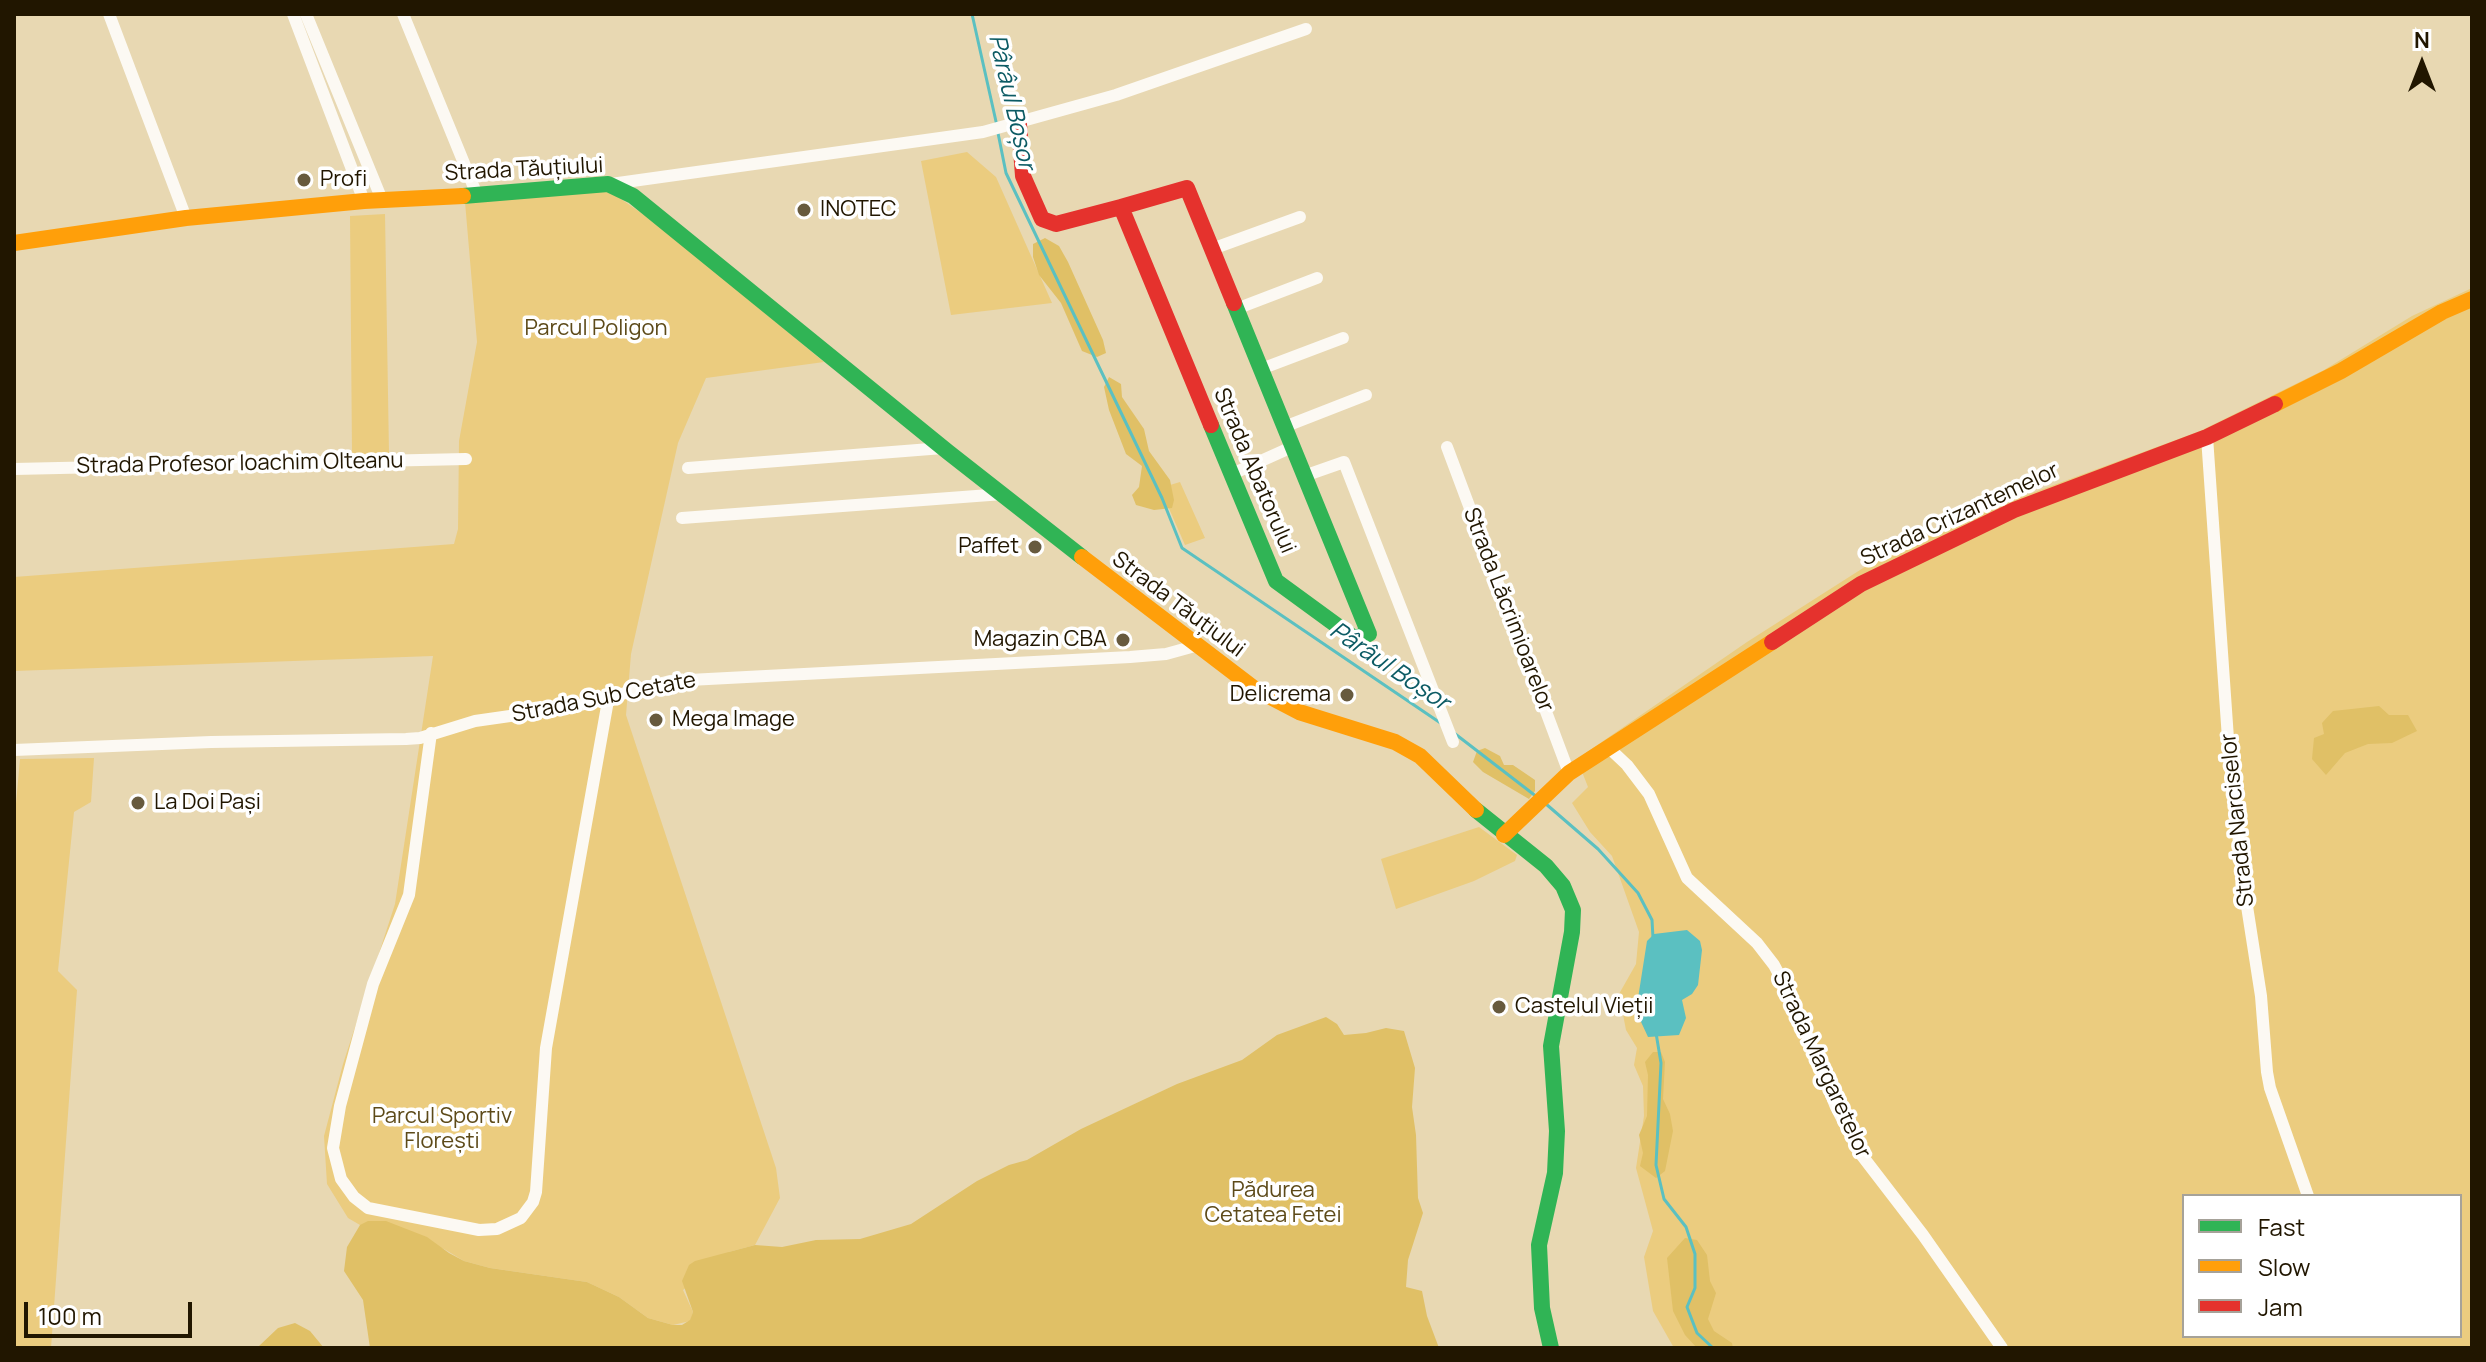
<!DOCTYPE html>
<meta charset="utf-8">
<style>
body{margin:0}
#map{position:relative;width:2486px;height:1362px;overflow:hidden;background:#e8d8b2;font-family:Manrope,sans-serif}
canvas{display:block}
.frame{position:absolute;inset:0;border:16px solid #211600;pointer-events:none}
.legend{position:absolute;left:2182px;top:1194px;width:280px;height:144px;box-sizing:border-box;background:#fff;border:2px solid #a6a299;margin:0;padding:10px 14px;list-style:none;font-size:24px;color:#211600}
.legend li{display:flex;align-items:center;gap:16px;height:40px}
.legend b{width:40px;border:2px solid #a6a299}
.north{position:absolute;left:2382px;top:24px;width:80px;height:80px;-webkit-text-stroke:6px #fff;paint-order:stroke;rotate:0deg;font-size:22px;font-weight:700;line-height:32px;text-align:center;color:#211600}
.north::after{content:'';display:block;margin:auto;width:28px;height:36px;background:#211600;clip-path:polygon(50% 0,100% 100%,50% 72%,0 100%)}
.scale{position:absolute;left:24px;top:1302px;width:168px;height:36px;box-sizing:border-box;border:4px solid #211600;border-top:0;padding-left:10px;font-size:24px;line-height:28px;white-space:nowrap;color:#211600;-webkit-text-stroke:6px #fff;paint-order:stroke}
</style>
<div id="map">
<canvas width="2486" height="1362"></canvas>
<div class="frame"></div>
<ul class="legend">
<li><b style="height:10px;background:#30b455"></b>Fast</li>
<li><b style="height:10px;background:#ff9f0a"></b>Slow</li>
<li><b style="height:10px;background:#e5322d"></b>Jam</li>
</ul>
<div class="north">N</div>
<div class="scale">100 m</div>
</div>
<script>
const ctx = document.querySelector('canvas').getContext('2d');
ctx.lineJoin = 'round';
function fill(path, color) {
  ctx.fillStyle = color;
  ctx.fill(path, 'evenodd');
}
function shape(rows) {
  const path = new Path2D();
  for (const r of rows) {
    path.moveTo(r[0], r[1]);
    for (let i = 2; i < r.length; i += 2) path.lineTo(r[i], r[i + 1]);
  }
  return path;
}
function strokePath(path, color, width, dash) {
  ctx.strokeStyle = color;
  ctx.lineWidth = width;
  ctx.lineCap = dash ? 'butt' : 'round';
  ctx.setLineDash(dash || []);
  ctx.stroke(path);
}
function label(font, color, halo, rows, align = 'center') {
  ctx.font = font + ' Manrope,sans-serif';
  ctx.lineWidth = 7;
  ctx.setLineDash([]);
  ctx.textBaseline = 'middle';
  ctx.strokeStyle = halo;
  ctx.fillStyle = color;
  for (const [text, x, y, turn = 0] of rows) {
    ctx.save();
    ctx.translate(x, y);
    ctx.rotate((+turn || 0) * Math.PI / 180);
    ctx.textAlign = isNaN(turn) ? turn : align;
    if (halo) ctx.strokeText(text, 0, 0);
    ctx.fillText(text, 0, 0);
    ctx.restore();
  }
}
const green = shape([
 [967,152,996,177,1052,303,951,315,921,161],
 [608,190,663,228,824,362,706,378,678,443,631,654,626,715,776,1168,780,1198,755,1245,729,1252,683,1290,693,1312,690,1321,673,1325,648,1318,619,1297,587,1282,490,1268,464,1261,444,1249,360,1225,348,1218,327,1184,324,1136,343,1064,395,904,433,656,14,671,14,577,454,544,458,529,459,441,477,342,465,202],
 [385,214,389,454,352,454,350,216],
 [2472,288,2472,1348,1674,1348,1653,1311,1644,1257,1653,1231,1636,1168,1644,1116,1643,1086,1634,1065,1637,1048,1626,1030,1619,994,1636,964,1639,932,1612,856,1590,832,1572,803,1588,787,1577,759,1747,642,1882,556,2005,503,2200,431,2324,370,2412,316],
 [2184,1196,2460,1196,2460,1336,2184,1336],
 [1180,482,1205,538,1185,545,1160,488],
 [94,758,91,802,74,812,58,971,77,990,51,1348,14,1348,14,826,20,759],
 [1479,827,1517,855,1515,861,1474,881,1396,909,1381,859]
]);
const forest = shape([
 [1045,238,1059,246,1068,262,1103,340,1106,353,1097,357,1082,351,1061,303,1039,275,1033,257,1033,244],
 [1109,377,1121,384,1122,397,1144,429,1149,451,1170,480,1174,500,1172,508,1154,510,1136,505,1132,495,1139,487,1142,466,1126,454,1109,410,1104,387],
 [2379,706,2389,715,2408,715,2417,731,2392,743,2368,744,2345,753,2326,775,2312,759,2314,738,2324,734,2322,723,2333,711],
 [1485,748,1500,756,1504,765,1513,765,1535,780,1535,791,1529,799,1483,772,1473,762,1477,751],
 [1326,1017,1337,1024,1344,1035,1366,1033,1386,1028,1404,1031,1415,1068,1412,1107,1416,1135,1418,1198,1423,1213,1408,1260,1406,1287,1422,1291,1427,1316,1439,1348,370,1348,363,1300,344,1271,347,1247,360,1225,368,1221,386,1221,427,1237,449,1253,464,1261,490,1268,587,1282,619,1297,648,1318,673,1325,682,1325,690,1320,693,1312,682,1281,689,1265,695,1261,755,1245,782,1247,816,1240,860,1239,911,1224,977,1181,1009,1165,1027,1160,1081,1129,1177,1084,1242,1060,1277,1035],
 [1653,1052,1661,1052,1665,1062,1663,1099,1670,1114,1673,1131,1665,1171,1656,1178,1640,1166,1643,1153,1639,1135,1647,1116,1648,1075,1645,1062],
 [1685,1238,1697,1240,1707,1255,1710,1281,1716,1293,1708,1319,1714,1331,1732,1343,1733,1348,1697,1348,1685,1335,1673,1311,1667,1258],
 [295,1323,310,1331,324,1348,253,1348,259,1346,278,1328]
]);
const water = shape([
 [1687,930,1700,941,1702,950,1698,985,1692,994,1682,1000,1686,1018,1679,1035,1648,1037,1636,1011,1647,941,1654,934]
]);
const stream = shape([
 [972,14,997,126],
 [998,133,1006,173,1162,498,1182,548,1442,724],
 [1454,733,1537,797],
 [1546,804,1598,849,1638,893,1652,920,1653,938],
 [1656,1033,1661,1063,1656,1165,1664,1199,1686,1227,1695,1254,1695,1288,1687,1307,1697,1333,1713,1348]
]);
const street = shape([
 [109,14,186,218],
 [293,14,364,201],
 [306,14,382,200],
 [403,14,477,195],
 [611,184,983,132,1116,95,1306,29],
 [1212,249,1300,217],
 [1236,309,1317,278],
 [1261,369,1343,338],
 [1284,427,1366,395],
 [2207,437,2229,753,2244,887,2261,996,2267,1072,2270,1088,2308,1196],
 [1447,447,1569,773],
 [688,468,943,448],
 [14,469,466,459],
 [1232,474,1292,447],
 [1304,476,1344,462,1453,742],
 [682,518,1003,494],
 [431,733,409,895,373,984,340,1106,333,1148,341,1179,354,1197,368,1208,479,1230,497,1229,521,1218,533,1202,536,1192,546,1048,609,695],
 [1610,749,1627,765,1649,794,1687,878,1757,943,1774,965,1794,1003,1836,1107,1860,1153,1923,1235,2002,1348],
 [14,750,211,742,406,739,420,738,475,721,573,707,670,681,1130,657,1166,654,1195,646]
]);
const fast = shape([
 [463,196,608,184,633,196,948,452,1082,557],
 [1211,425,1276,581,1354,638,1369,634,1234,303],
 [1476,810,1546,866,1563,886,1573,910,1572,932,1551,1046,1557,1131,1555,1173,1539,1245,1542,1308,1551,1348]
]);
const slow = shape([
 [14,243,186,218,364,201,463,196],
 [2275,404,2341,371,2442,312,2472,299],
 [1082,557,1255,689,1299,712,1395,742,1420,756,1476,810],
 [1504,835,1569,773,1772,642]
]);
const jam = shape([
 [1019,124,1023,176,1042,219,1056,224,1121,207,1211,425],
 [1121,207,1187,188,1234,303],
 [1772,642,1861,584,2014,510,2207,437,2275,404]
]);
const markers = [
 [304,180,8,"#675a3e"],
 [804,210,8,"#675a3e"],
 [1035,547,8,"#675a3e"],
 [1123,640,8,"#675a3e"],
 [1347,695,8,"#675a3e"],
 [656,720,8,"#675a3e"],
 [138,803,8,"#675a3e"],
 [1499,1007,8,"#675a3e"]
];
const streetNames = [
 ["Strada Tăuțiului",524,170,-3],
 ["Strada Profesor Ioachim Olteanu",240,464,-1],
 ["Strada Abatorului",1254,471,67],
 ["Strada Crizantemelor",1960,515,-25],
 ["Strada Tăuțiului",1178,605,37],
 ["Strada Lăcrimioarelor",1508,610,69],
 ["Strada Sub Cetate",604,698,-11],
 ["Strada Narciselor",2238,820,-96],
 ["Strada Margaretelor",1821,1065,65]
];
const poiNames = [
 ["Profi",320,180],
 ["INOTEC",820,210],
 ["Paffet",1019,547,"right"],
 ["Magazin CBA",1107,640,"right"],
 ["Delicrema",1331,695,"right"],
 ["Mega Image",672,720],
 ["La Doi Pași",154,803],
 ["Castelul Vieții",1515,1007]
];
const parkNames = [
 ["Parcul Poligon",596,329],
 ["Parcul Sportiv",442,1117],
 ["Florești",442,1142],
 ["Pădurea",1273,1191],
 ["Cetatea Fetei",1273,1216]
];
const waterNames = [
 ["Pârâul Boșor",1011,102,77],
 ["Pârâul Boșor",1389,667,34]
];
fill(green, '#ebcc7f');
fill(forest, '#e0c066');
fill(water, '#5bc0c1');
strokePath(stream, '#5bc0c1', 3);
strokePath(street, '#fcf9f3', 12);
strokePath(fast, '#30b455', 16);
strokePath(slow, '#ff9f0a', 16);
strokePath(jam, '#e5322d', 16);
for (const [x, y, r, color] of markers) {
  const dot = new Path2D();
  dot.arc(x, y, r, 0, 2 * Math.PI);
  ctx.fillStyle = color;
  ctx.fill(dot);
  strokePath(dot, '#fff', 3);
}
label('22px', '#211600', '#fff', streetNames);
label('22px', '#211600', '#fff', poiNames, 'left');
label('22px', '#5d4a19', '#fff', parkNames);
label('italic 24px', '#0c5b64', '#fff', waterNames);
</script>
